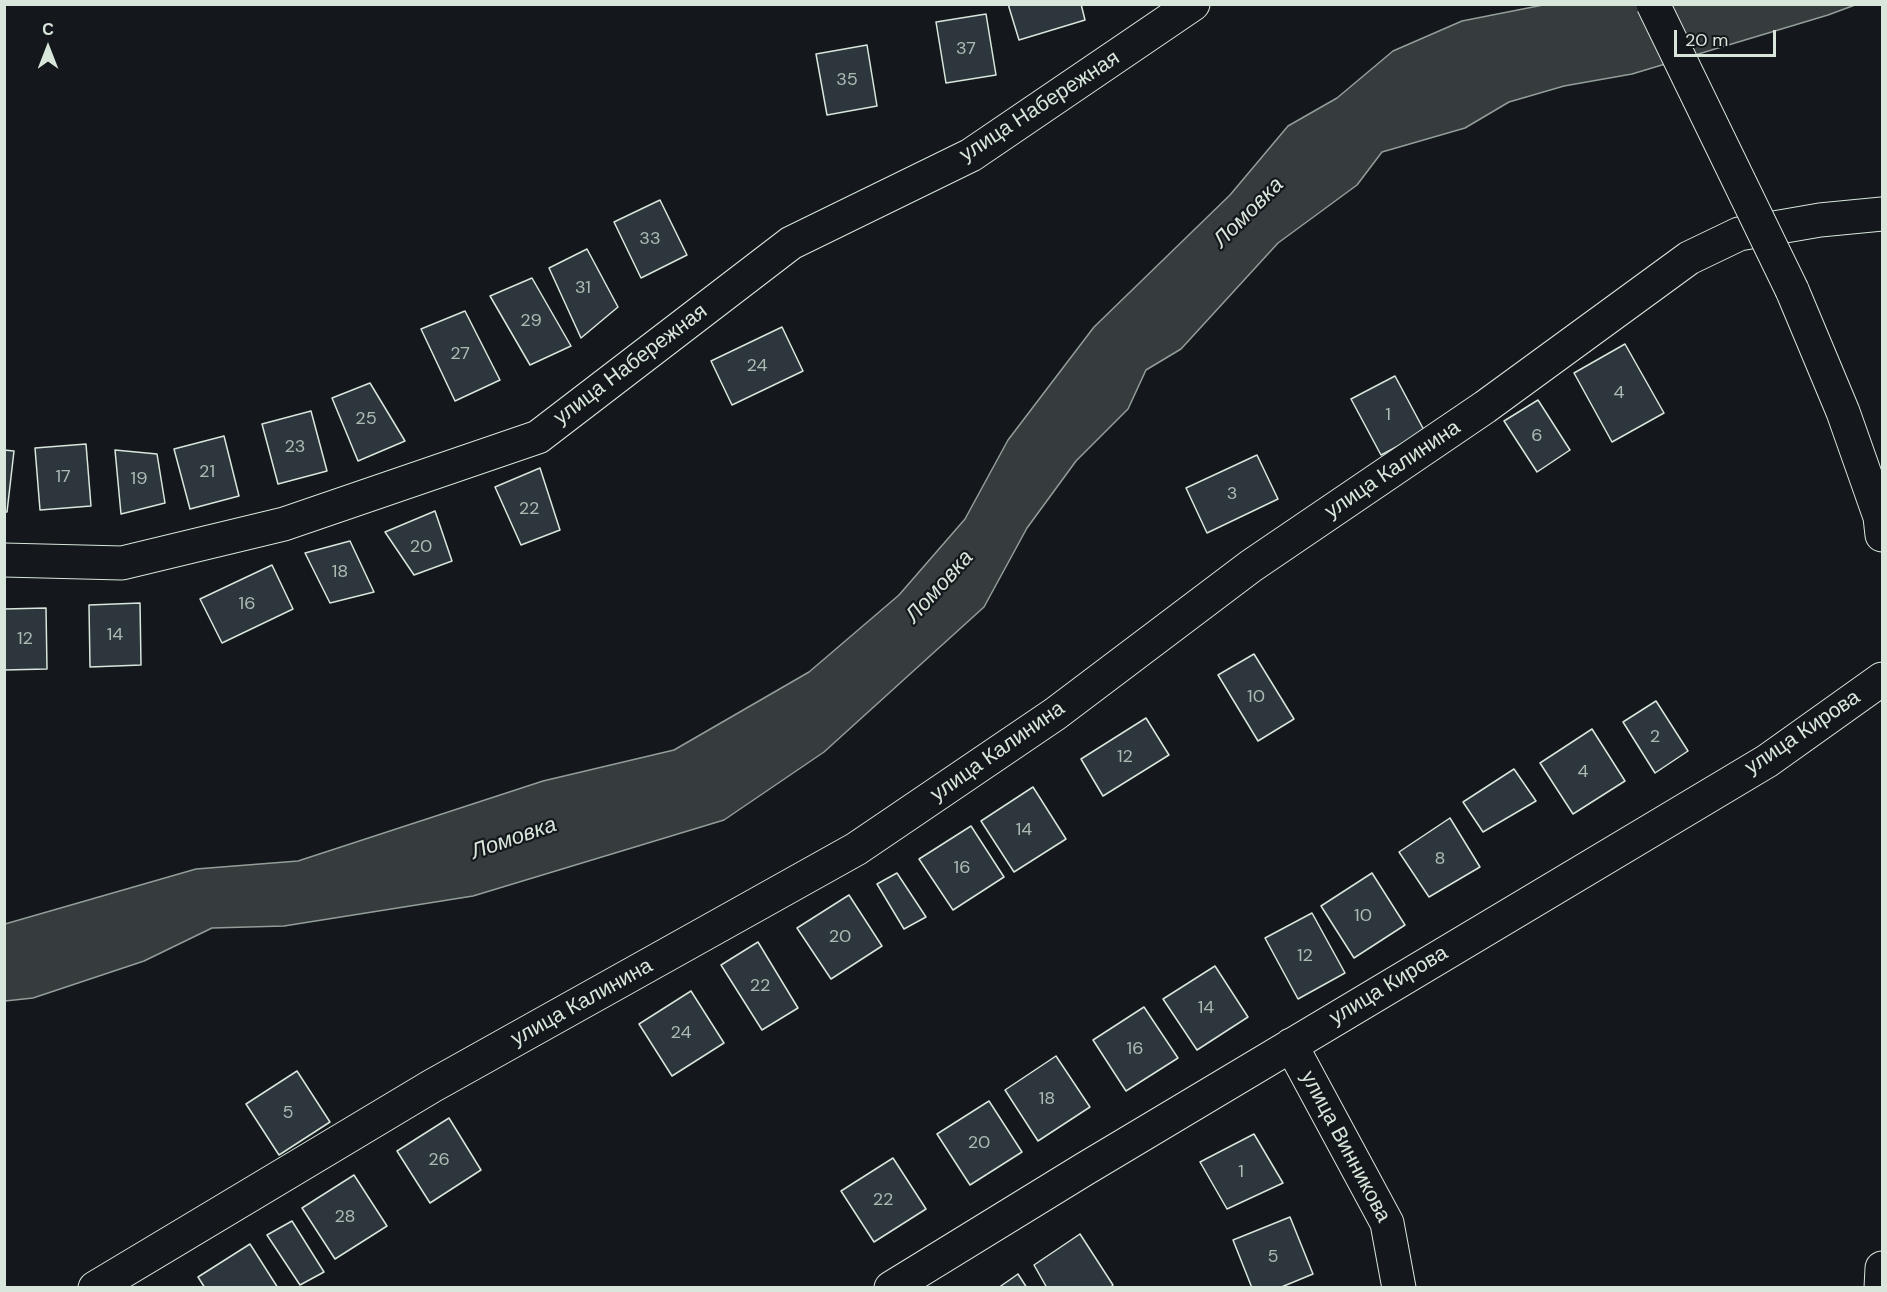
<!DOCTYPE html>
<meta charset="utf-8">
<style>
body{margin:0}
#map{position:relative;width:1887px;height:1292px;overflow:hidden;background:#14181c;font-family:"DM Sans",sans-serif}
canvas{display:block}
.frame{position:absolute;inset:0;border:6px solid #d8e6dc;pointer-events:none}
.north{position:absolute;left:18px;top:18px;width:60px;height:60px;-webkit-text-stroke:4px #14181c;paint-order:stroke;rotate:0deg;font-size:16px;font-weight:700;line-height:24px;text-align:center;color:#d8e6dc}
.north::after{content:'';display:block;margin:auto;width:21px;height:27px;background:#d8e6dc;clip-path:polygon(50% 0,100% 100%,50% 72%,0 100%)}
.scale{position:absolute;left:1674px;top:30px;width:102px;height:27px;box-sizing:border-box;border:3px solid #d8e6dc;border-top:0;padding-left:8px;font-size:18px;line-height:21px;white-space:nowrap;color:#d8e6dc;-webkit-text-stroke:4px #14181c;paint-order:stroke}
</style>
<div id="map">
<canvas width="1887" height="1292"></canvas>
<div class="frame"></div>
<div class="north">С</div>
<div class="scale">20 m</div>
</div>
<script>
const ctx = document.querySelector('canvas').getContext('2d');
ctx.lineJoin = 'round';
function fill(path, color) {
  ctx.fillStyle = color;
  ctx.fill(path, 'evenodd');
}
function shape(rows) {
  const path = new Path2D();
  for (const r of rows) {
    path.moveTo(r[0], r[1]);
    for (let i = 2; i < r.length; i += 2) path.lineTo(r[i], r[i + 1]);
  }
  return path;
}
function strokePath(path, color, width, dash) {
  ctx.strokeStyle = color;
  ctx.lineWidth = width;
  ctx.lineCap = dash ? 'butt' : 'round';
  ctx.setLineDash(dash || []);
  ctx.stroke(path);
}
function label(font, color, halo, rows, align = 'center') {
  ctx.font = font + ' "DM Sans",sans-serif';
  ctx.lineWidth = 4.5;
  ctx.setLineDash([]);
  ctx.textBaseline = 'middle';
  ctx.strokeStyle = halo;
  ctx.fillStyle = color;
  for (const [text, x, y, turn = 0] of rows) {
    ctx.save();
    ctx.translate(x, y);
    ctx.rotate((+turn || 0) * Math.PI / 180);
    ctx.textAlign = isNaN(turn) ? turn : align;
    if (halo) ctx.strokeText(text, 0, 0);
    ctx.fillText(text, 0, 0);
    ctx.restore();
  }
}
const water = shape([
 [1543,5,1855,5,1828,15,1632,74,1564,86,1509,102,1465,128,1382,152,1357,185,1278,243,1181,349,1146,370,1128,409,1076,461,1027,528,984,607,824,752,724,820,473,896,284,926,212,928,144,961,33,998,5,1001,5,924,196,869,298,861,543,781,674,750,809,672,899,595,965,519,1008,440,1094,327,1230,195,1288,126,1337,98,1393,51,1462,21,1543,5]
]);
const building = shape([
 [1008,4,1081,4,1085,20,1019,40,1008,4],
 [986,14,996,75,946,83,936,22,986,14],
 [867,45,877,106,827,115,816,54,867,45],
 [660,200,687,255,641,278,614,222,660,200],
 [587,249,618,307,581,338,549,268,587,249],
 [532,278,571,346,530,365,490,296,532,278],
 [465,311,500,380,455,401,421,329,465,311],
 [782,327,803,371,732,405,711,361,782,327],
 [1625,344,1664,413,1612,442,1574,373,1625,344],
 [1395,376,1425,432,1381,455,1351,399,1395,376],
 [370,383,405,441,358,461,332,398,370,383],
 [1538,400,1570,450,1537,472,1504,421,1538,400],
 [311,411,327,471,278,484,262,424,311,411],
 [224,436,239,496,190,509,174,449,224,436],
 [86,444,91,506,40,510,35,448,86,444],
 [4,450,14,451,7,512,4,512,4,450],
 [115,450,157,454,165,503,121,514,115,450],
 [1257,455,1278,499,1207,533,1186,488,1257,455],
 [540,468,560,530,521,545,495,487,540,468],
 [435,511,452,561,414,575,385,532,435,511],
 [350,541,374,592,330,603,305,553,350,541],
 [272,565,293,609,222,643,200,599,272,565],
 [140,603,141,665,90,667,89,605,140,603],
 [46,608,47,669,4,670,4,609,46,608],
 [1254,654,1294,719,1258,741,1218,675,1254,654],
 [1656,701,1688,751,1655,773,1623,722,1656,701],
 [1146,718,1169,755,1103,796,1081,759,1146,718],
 [1592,729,1625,781,1573,814,1540,763,1592,729],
 [1514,769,1536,801,1483,832,1463,802,1514,769],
 [1033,787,1066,839,1014,872,981,821,1033,787],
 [1450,818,1480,867,1429,897,1399,852,1450,818],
 [971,826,1004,877,953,910,919,859,971,826],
 [897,873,926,917,904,929,877,884,897,873],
 [1372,873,1405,925,1354,958,1321,906,1372,873],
 [849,895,882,946,831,979,797,928,849,895],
 [1312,913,1345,973,1298,999,1265,938,1312,913],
 [758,942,798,1008,762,1030,721,965,758,942],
 [1215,966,1248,1017,1197,1050,1163,999,1215,966],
 [691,991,724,1043,672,1076,639,1024,691,991],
 [1144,1007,1178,1058,1126,1091,1093,1040,1144,1007],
 [1056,1056,1090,1107,1038,1141,1005,1090,1056,1056],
 [297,1071,330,1122,279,1155,246,1104,297,1071],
 [989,1101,1022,1152,970,1185,937,1134,989,1101],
 [449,1118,481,1170,430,1203,397,1151,449,1118],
 [1254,1134,1283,1183,1227,1209,1200,1162,1254,1134],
 [893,1158,926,1209,874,1242,841,1191,893,1158],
 [354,1175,387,1226,335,1259,302,1208,354,1175],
 [1290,1217,1313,1274,1279,1288,1252,1288,1233,1240,1290,1217],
 [292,1221,324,1272,300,1285,267,1235,292,1221],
 [1080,1234,1113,1285,1110,1288,1047,1288,1034,1265,1080,1234],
 [250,1244,278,1288,205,1288,198,1277,250,1244],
 [1018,1274,1027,1288,998,1288,1018,1274]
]);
const minor = shape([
 [1792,290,1843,412,1880,517,1882,535],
 [4,560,122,563,284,524,538,437,791,243,971,155,1193,4],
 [1291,1045,1387,1223,1399,1288],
 [95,1288,432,1086,856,849,1055,714,1251,566,1485,407,1689,258,1739,234,1820,220,1882,214],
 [891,1288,1083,1170,1767,761,1882,679],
 [1881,1288,1882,1268]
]);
const minorBridge = shape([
 [1653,4,1792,290]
]);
const numberNames = [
 ["37",966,49],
 ["35",847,80],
 ["33",650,239],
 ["31",583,288],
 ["29",531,321],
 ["27",460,354],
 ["24",757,366],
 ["4",1619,393],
 ["1",1388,415],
 ["25",366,419],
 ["6",1537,436],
 ["23",295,447],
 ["21",207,472],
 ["17",63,477],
 ["19",139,479],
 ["3",1232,494],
 ["22",529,509],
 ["20",421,547],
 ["18",340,572],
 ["16",247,604],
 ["14",115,635],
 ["12",25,639],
 ["10",1256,697],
 ["2",1655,737],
 ["12",1125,757],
 ["4",1583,772],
 ["14",1024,830],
 ["8",1440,859],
 ["16",962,868],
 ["10",1363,916],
 ["20",840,937],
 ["12",1305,956],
 ["22",760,986],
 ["14",1206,1008],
 ["24",681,1033],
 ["16",1135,1049],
 ["18",1047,1099],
 ["5",288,1113],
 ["20",979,1143],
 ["26",439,1160],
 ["1",1241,1172],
 ["22",883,1200],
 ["28",345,1217],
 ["5",1273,1257]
];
const streetNames = [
 ["улица Набережная",1040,107,-33],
 ["улица Набережная",631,365,-37],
 ["улица Калинина",1393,470,-34],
 ["улица Кирова",1803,733,-34],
 ["улица Калинина",998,752,-35],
 ["улица Кирова",1389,986,-31],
 ["улица Калинина",582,1003,-29],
 ["улица Винникова",1345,1147,62]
];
const waterNames = [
 ["Ломовка",1249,213,-45],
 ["Ломовка",940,587,-48],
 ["Ломовка",514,839,-19]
];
fill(water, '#363b3e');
strokePath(water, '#939e99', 1.5);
fill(building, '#2c363c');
strokePath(building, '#d8e6dc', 1.5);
strokePath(minor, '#d8e6dc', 35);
strokePath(minor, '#14181c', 33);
strokePath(minorBridge, '#d8e6dc', 35, []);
strokePath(minorBridge, '#14181c', 33);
label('18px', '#adbab4', null, numberNames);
label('21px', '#d8e6dc', '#14181c', streetNames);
label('italic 22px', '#d8e6dc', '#14181c', waterNames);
</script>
